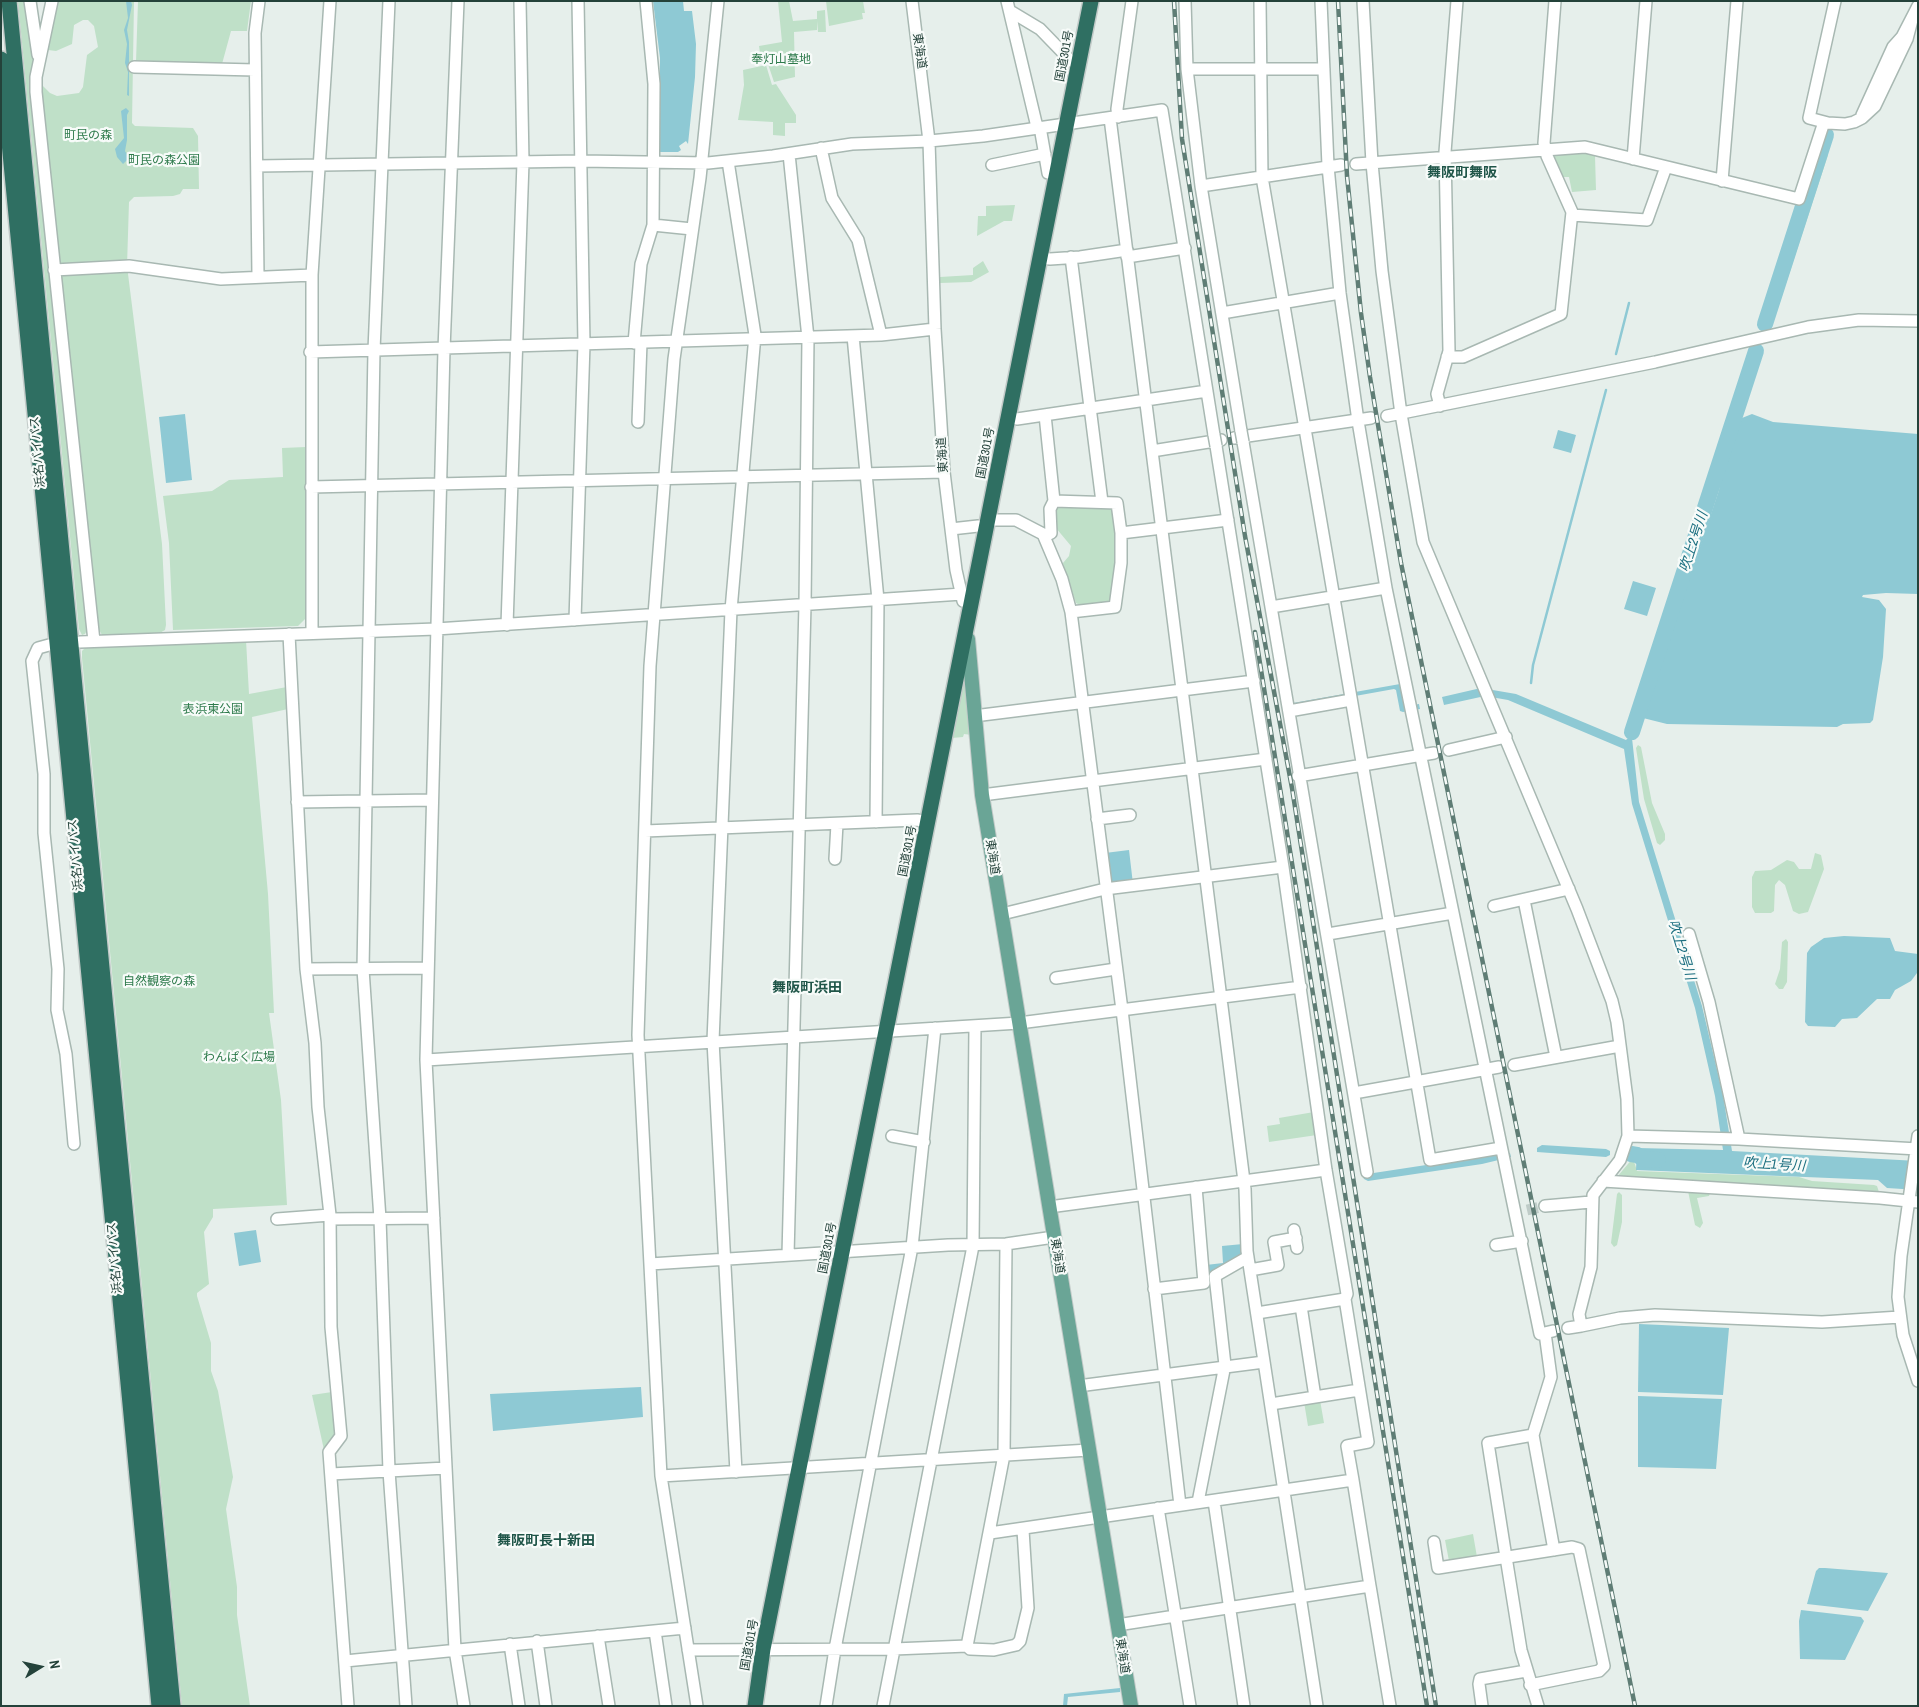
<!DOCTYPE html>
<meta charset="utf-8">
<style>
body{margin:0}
#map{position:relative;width:1919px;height:1707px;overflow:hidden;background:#e6efeb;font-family:"Archivo Narrow",sans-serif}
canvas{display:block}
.frame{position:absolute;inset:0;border:2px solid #24423a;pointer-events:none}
.north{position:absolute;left:15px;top:1642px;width:50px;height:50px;-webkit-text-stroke:4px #f7fbf9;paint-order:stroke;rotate:80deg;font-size:14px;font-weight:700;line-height:20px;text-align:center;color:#24423a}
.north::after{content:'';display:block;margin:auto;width:18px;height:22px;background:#24423a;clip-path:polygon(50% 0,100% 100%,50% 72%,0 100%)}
</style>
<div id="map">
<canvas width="1919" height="1707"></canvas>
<div class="frame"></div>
<div class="north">N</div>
</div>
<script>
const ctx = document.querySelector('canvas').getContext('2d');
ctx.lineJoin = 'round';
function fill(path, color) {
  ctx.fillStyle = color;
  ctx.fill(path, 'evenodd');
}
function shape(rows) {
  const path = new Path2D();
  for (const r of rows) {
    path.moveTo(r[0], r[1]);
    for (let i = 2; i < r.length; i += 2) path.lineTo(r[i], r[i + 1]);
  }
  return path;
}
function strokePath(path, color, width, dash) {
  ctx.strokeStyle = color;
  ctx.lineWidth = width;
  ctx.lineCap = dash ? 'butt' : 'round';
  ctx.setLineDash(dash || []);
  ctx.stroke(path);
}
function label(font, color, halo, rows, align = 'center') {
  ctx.font = font + ' "Archivo Narrow","Noto Sans JP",sans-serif';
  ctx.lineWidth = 4.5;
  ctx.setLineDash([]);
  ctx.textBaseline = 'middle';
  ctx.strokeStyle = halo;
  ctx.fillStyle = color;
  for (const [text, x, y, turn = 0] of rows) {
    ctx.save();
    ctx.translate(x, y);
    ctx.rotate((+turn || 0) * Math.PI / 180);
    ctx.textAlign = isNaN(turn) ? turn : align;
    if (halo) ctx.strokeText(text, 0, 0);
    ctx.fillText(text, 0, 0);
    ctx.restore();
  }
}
const green = shape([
 [18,1,24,1,33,59,88,628,85,634,82,635,79,629],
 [56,1,134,1,132,123,135,126,193,128,198,136,199,189,183,189,180,194,173,196,134,197,129,202,127,266,162,544,166,625,165,630,158,634,107,636,102,635,97,626,40,83,50,93,57,96,79,93,83,87,87,55,98,47,94,26,88,20,83,20,74,25,72,44,56,51,48,50],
 [138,1,251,1,247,31,231,31,222,64,136,62],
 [778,1,789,1,793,21,817,19,817,11,825,10,826,32,818,32,817,21,817,30,794,32,795,77,774,82,766,58,761,59,759,46,782,42],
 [826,1,863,1,865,13,862,13,863,19,829,26],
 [766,65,772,85,776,84,796,115,796,123,785,123,785,136,773,135,773,122,738,120,744,85,743,70],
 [1826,152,1828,155,1777,311,1773,313,1772,309,1823,153],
 [1584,153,1595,156,1596,190,1572,192,1569,177,1561,177,1551,155],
 [1015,205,1012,221,1004,221,977,236,978,216,986,216,986,206],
 [983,261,989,272,971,282,940,283,940,277,973,275,973,268],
 [306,447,308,616,298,626,173,630,169,543,163,496,212,491,229,480,283,477,282,448],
 [1108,505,1114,509,1119,534,1112,603,1082,606,1076,603,1064,569,1063,563,1069,556,1071,546,1056,528,1055,506],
 [246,640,249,694,287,687,288,709,252,717,268,894,274,1013,269,1013,281,1100,287,1205,213,1209,213,1217,204,1232,209,1284,197,1293,197,1296,211,1343,211,1371,218,1391,233,1477,226,1509,237,1587,237,1615,250,1706,182,1706,82,658,82,651,86,647],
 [961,684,966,685,972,735,964,734,963,737,952,738],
 [1638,745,1641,747,1652,803,1665,834,1665,840,1660,845,1657,843,1644,799,1636,748],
 [1815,853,1821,855,1824,869,1808,912,1799,914,1793,911,1785,885,1779,880,1775,885,1774,911,1771,913,1755,913,1752,907,1752,877,1755,871,1771,870,1787,860,1794,862,1799,869,1811,869],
 [1786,939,1788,942,1787,982,1783,989,1779,989,1775,984,1780,969,1782,942],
 [1314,1112,1317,1135,1269,1142,1267,1126,1280,1124,1279,1118],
 [1633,1158,1637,1171,1799,1177,1812,1181,1874,1185,1877,1186,1879,1192,1877,1194,1617,1177],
 [1688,1191,1710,1193,1709,1196,1697,1198,1703,1223,1700,1228,1695,1225],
 [1619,1192,1622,1195,1622,1222,1617,1245,1614,1247,1611,1243,1617,1194],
 [332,1392,336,1434,324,1450,312,1395],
 [1320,1400,1324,1423,1308,1426,1304,1402],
 [1473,1534,1477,1557,1449,1561,1445,1540]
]);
const water = shape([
 [126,1,131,1,132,5,127,30,129,42,129,96,127,95,128,72,125,63,127,44,124,30,128,18],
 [653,1,683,1,684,11,692,11,696,44,695,77,688,144,686,141,679,146,681,150,678,152,659,152,660,58],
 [126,108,129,111,127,115,127,140,125,151,129,158,123,164,117,157,115,149,124,138,121,111],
 [185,414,192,480,166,483,159,417],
 [1752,414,1773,422,1918,434,1918,594,1886,593,1863,595,1862,597,1879,600,1886,609,1883,657,1873,720,1870,723,1843,724,1837,727,1667,724,1643,718,1719,490,1722,474,1742,418],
 [1558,430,1576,435,1571,453,1553,448],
 [1633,581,1656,588,1647,616,1624,609],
 [1400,684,1402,685,1406,706,1419,704,1420,709,1403,712,1400,711,1396,690,1394,689,1283,709,1282,705],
 [1481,688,1516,694,1626,740,1628,738,1632,738,1639,802,1702,1006,1723,1095,1732,1151,1918,1161,1918,1190,1887,1188,1878,1180,1636,1170,1637,1148,1723,1150,1715,1096,1695,1008,1632,804,1624,749,1508,700,1485,696,1444,705,1442,697],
 [1129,850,1133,884,1111,886,1105,853],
 [1844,936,1890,938,1895,951,1918,954,1917,973,1911,981,1895,990,1890,999,1877,999,1857,1018,1842,1019,1835,1027,1808,1026,1805,1022,1807,953,1811,947,1824,938],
 [1542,1145,1606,1149,1610,1151,1610,1155,1606,1157,1537,1152,1537,1148],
 [1505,1153,1510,1153,1511,1157,1482,1164,1368,1181,1364,1179,1363,1177,1367,1174],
 [256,1230,261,1262,239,1266,234,1233],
 [1243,1244,1244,1254,1213,1281,1207,1282,1206,1265,1223,1263,1222,1246],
 [1639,1324,1729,1328,1723,1395,1638,1392],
 [641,1387,643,1417,493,1431,490,1394],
 [1638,1396,1722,1399,1716,1469,1638,1467],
 [1819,1568,1825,1568,1888,1573,1868,1611,1807,1604,1816,1571],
 [1801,1610,1861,1617,1864,1621,1845,1660,1800,1659,1799,1621],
 [1120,1688,1120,1692,1068,1697,1067,1706,1063,1706,1064,1694]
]);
const stream = shape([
 [1386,258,1388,277],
 [1616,354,1629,303],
 [1531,683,1533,665,1606,390]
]);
const river = shape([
 [1765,324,1826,135],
 [1632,732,1756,351],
 [1631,1154,1637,1155,1644,1159,1658,1160]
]);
const minorTunnel = shape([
 [1527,1210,1545,1206]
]);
const minor = shape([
 [30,1,38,55],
 [52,1,36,77,36,92,94,641],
 [389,1,374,350,363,969,380,1219,389,1471,406,1706],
 [458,1,444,349,426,1060,455,1650,464,1706],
 [912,1,929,141,935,329,944,472,956,570,963,601],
 [1007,1,1037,127],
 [1185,1,1187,69,1201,186,1241,431],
 [1260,1,1262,177,1430,1160,1501,1148],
 [1321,1,1328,166,1340,293,1358,421,1386,588,1540,1334,1553,1331],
 [1363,1,1372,163,1382,271,1401,414,1423,542,1577,909,1612,1001,1617,1022,1627,1099,1628,1136,1620,1160,1593,1195,1591,1267,1579,1314,1581,1326,1568,1328],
 [1835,1,1809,118,1828,123,1845,124,1854,122,1862,118,1875,106,1907,39,1913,16],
 [1010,11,1040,29,1071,61,1079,63],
 [134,67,255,70],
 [1187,69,1324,69],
 [1862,115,1893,47,1902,37,1918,6],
 [1118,117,1117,109,1132,1],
 [1110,118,1245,1189,1247,1251,1317,1706],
 [1040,127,1048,173,1057,175],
 [821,148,832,198,858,240,881,335],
 [1633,159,1646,1],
 [728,161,755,335,731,610,713,1041,736,1472],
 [1356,164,1585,147,1799,199,1824,122],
 [992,165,1045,154],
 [257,166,581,161,708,163,773,156,852,144,929,141,983,136,1162,110,1214,435],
 [1722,181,1737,1],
 [1201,186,1341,165],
 [1572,215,1647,220,1666,167],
 [653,225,692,229],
 [1071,257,1102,502],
 [1127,257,1185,248],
 [1040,258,1050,259,1080,257,1127,250],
 [54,270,129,266,221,279,312,275],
 [258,276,255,33,259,1],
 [1222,313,1340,293],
 [853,336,878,600,876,822],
 [634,343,641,264,653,225,654,84,646,1],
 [310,352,881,335,935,329],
 [1447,357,1463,357,1561,314,1572,212,1547,156,1544,143,1555,1],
 [1440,406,1437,394,1449,351,1445,152,1457,1],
 [1387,416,1655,362,1808,327,1859,320,1918,321],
 [1009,417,1017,419,1207,391],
 [638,422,641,343],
 [1234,438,1371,418],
 [1243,442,1367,1172],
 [1216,446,1283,867,1326,1170,1347,1294,1345,1299,1368,1442,1347,1446,1353,1480],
 [1152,451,1221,440],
 [311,487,944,472],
 [1054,501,1117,503,1121,533,1121,563,1115,607,1071,612],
 [989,520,1016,520,1043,534,1062,579,1071,612,1122,1010,1180,1505],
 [951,529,978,526],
 [1121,533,1228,520],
 [1045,536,1051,533,1050,509,1054,501,1045,415],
 [1271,607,1386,588],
 [575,620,584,344,578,1],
 [507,625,523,162,520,1],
 [312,633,312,275,330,1],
 [289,634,306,969,315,1043,318,1107,330,1215,331,1327,341,1436,329,1452,348,1706],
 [80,642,436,629,962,594,973,597],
 [49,645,38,648,32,661,44,774,44,833,58,969,57,1010,66,1054,74,1144],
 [1289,711,1351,700],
 [974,716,1254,681],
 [1449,750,1506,737],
 [1298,776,1434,753],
 [982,795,1266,759],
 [297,802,432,800],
 [1097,819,1130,815],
 [645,831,917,820,928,822],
 [835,859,837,824],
 [1524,900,1556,1057],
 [1494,906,1569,889],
 [1002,914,1105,889,1283,867],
 [1328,934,1453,913],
 [1689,934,1709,1002,1739,1139],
 [306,969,427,968],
 [1056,978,1116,969],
 [426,1060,1019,1023,1301,987],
 [1514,1065,1620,1046],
 [1354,1093,1499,1067],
 [892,1136,924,1142],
 [1628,1136,1739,1139,1918,1149],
 [1918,1136,1901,1256,1898,1297,1903,1335,1918,1381],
 [1603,1181,1880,1198,1918,1202],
 [1545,1206,1591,1202],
 [1049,1207,1326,1170],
 [277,1219,330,1215],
 [330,1219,434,1218],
 [1294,1230,1297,1248],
 [1496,1245,1522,1241],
 [788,1255,805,605,808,338,789,154],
 [650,1264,948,1245,1006,1244,1054,1237],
 [1250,1270,1278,1265,1274,1242,1296,1238],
 [1154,1289,1204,1283,1196,1187],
 [1301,1306,1315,1397],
 [1257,1313,1345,1299],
 [1581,1326,1620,1318,1655,1315,1822,1322,1900,1317],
 [1545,1333,1551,1377,1533,1435,1554,1550],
 [1078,1386,1264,1362],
 [1271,1404,1359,1390],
 [331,1474,446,1468],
 [661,1476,1089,1450],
 [1214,1501,1244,1706],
 [1198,1502,1225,1365,1215,1276,1248,1257],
 [1158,1508,1190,1706],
 [990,1533,1353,1480,1370,1586,1117,1625],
 [1434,1542,1438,1568,1572,1547,1579,1549,1604,1666,1599,1671,1530,1685],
 [1505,1551,1488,1443,1533,1435],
 [1506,1557,1521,1650,1538,1706],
 [1370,1586,1390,1706],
 [655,1631,666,1706],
 [598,1636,609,1706],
 [537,1641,546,1706],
 [510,1644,519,1706],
 [967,1646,1004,1455,1006,1244],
 [688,1650,894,1649,967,1646,970,1649,994,1650,1016,1645,1020,1641,1028,1608,1023,1530],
 [345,1661,685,1628],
 [697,1706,661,1476,638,1035,650,666,674,359,700,178,718,1],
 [826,1706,835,1649,912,1247,935,1028],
 [883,1706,973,1246,975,1026],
 [1482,1706,1479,1684,1480,1679,1526,1671]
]);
const major = shape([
 [968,639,982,795,1131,1706]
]);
const highway = shape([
 [9,1,173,1706],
 [1,59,159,1706],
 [755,1706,763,1649,1091,1]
]);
const rail = shape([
 [1174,1,1182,139,1245,536,1292,788,1436,1706],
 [1338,1,1347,176,1361,313,1370,377,1401,563,1635,1706],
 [1255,632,1427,1706]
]);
const minorBridge = shape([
 [1241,431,1243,442],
 [1214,435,1216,446]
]);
const streetNames = [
 ["東海道",919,51,82],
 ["国道301号",1065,56,-79],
 ["浜名バイパス",38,452,-95],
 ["国道301号",986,453,-79],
 ["東海道",943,455,-94],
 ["国道301号",908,851,-79],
 ["浜名バイパス",76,855,-95],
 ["東海道",992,857,81],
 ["国道301号",828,1248,-79],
 ["東海道",1057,1256,81],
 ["浜名バイパス",115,1258,-95],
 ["国道301号",750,1645,-80],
 ["東海道",1122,1656,81]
];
const parkNames = [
 ["奉灯山墓地",781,60],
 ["町民の森",88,136],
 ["町民の森公園",164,161],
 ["表浜東公園",213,710],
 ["自然観察の森",159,982],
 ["わんぱく広場",239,1058]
];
const neighbourhoodNames = [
 ["舞阪町舞阪",1462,173],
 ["舞阪町浜田",807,988],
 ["舞阪町長十新田",546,1541]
];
const waterNames = [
 ["吹上2号川",1694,542,-72],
 ["吹上2号川",1681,950,73],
 ["吹上1号川",1774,1165,3]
];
fill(green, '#bfe0c8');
fill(water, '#8ec9d4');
strokePath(stream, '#8ec9d4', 2.5);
strokePath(river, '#8ec9d4', 16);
strokePath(minorTunnel, '#bfccc8', 11, [11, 5.5]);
strokePath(minor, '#a8b8b2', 14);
strokePath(major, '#c2cac8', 16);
strokePath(highway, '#c2cac8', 18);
strokePath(minor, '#fff', 11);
strokePath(major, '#6aa596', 14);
strokePath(highway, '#2f6f62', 15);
strokePath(rail, '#5f7d75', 4.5);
strokePath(rail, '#f7fbf9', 2.5, [8]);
strokePath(minorBridge, '#a8b8b2', 14, []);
strokePath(minorBridge, '#fff', 11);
label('12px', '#24423a', '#f7fbf9', streetNames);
label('12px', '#2d7a4b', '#f7fbf9', parkNames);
label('bold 14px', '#1f5548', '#f7fbf9', neighbourhoodNames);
label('italic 14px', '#1c6f80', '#f7fbf9', waterNames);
</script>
